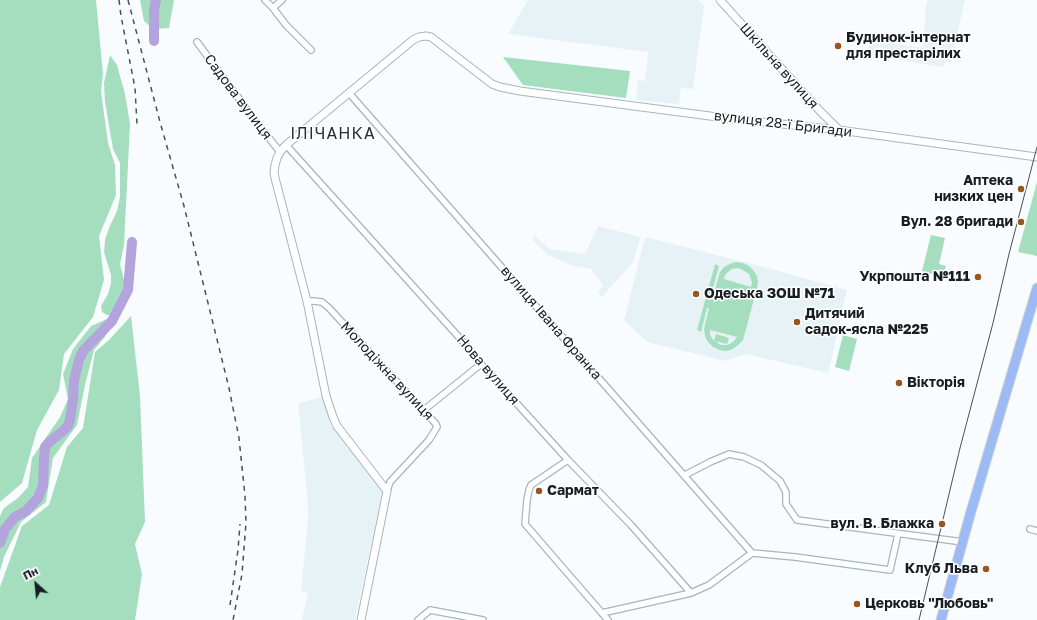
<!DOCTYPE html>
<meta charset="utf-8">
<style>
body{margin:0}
#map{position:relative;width:1037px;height:620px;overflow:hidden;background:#f9fcfe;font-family:"Golos Text",sans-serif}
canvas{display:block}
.north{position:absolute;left:16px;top:564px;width:40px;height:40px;-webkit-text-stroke:3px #fff;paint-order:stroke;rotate:333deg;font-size:11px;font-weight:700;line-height:16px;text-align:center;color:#171e21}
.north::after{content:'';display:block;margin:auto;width:14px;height:18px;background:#171e21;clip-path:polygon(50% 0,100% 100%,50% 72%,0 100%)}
</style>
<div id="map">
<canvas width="1037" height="620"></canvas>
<div class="north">Пн</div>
</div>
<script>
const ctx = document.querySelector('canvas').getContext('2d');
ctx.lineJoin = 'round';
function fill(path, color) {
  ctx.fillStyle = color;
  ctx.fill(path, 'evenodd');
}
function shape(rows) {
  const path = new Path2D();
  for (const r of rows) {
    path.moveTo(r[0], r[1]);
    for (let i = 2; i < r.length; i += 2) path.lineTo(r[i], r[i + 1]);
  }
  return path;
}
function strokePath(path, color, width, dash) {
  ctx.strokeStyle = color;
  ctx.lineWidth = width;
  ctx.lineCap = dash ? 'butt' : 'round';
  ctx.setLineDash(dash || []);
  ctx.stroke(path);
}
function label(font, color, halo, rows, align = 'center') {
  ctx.font = font + ' "Golos Text",sans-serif';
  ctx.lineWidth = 3;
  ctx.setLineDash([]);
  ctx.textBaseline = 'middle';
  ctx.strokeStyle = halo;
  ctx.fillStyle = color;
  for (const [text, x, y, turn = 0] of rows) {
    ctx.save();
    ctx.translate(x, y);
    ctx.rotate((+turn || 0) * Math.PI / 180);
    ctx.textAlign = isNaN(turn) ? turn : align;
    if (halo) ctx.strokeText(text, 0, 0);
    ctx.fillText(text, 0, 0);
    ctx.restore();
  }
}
const built = shape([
 [528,0,698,0,704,6,693,89,681,88,679,104,636,100,638,80,645,81,648,52,508,34],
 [929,0,965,0,951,63,945,62,943,67,867,55,869,40,923,48,926,3],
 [598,226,641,237,633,262,602,297,598,293,603,285,591,269,573,266,559,260,547,254,532,239,535,236,550,249,585,254],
 [645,237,768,268,847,290,828,373,745,354,725,361,647,342,624,320],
 [323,397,331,427,336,426,378,483,382,492,355,620,302,620,308,592,301,591,308,520,307,493,298,403]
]);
const green = shape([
 [0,0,96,0,103,74,101,91,108,143,115,165,116,195,99,236,104,280,93,317,64,354,59,390,37,430,22,483,0,502],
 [140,0,174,0,169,28,153,29,144,21],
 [110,55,117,65,125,94,130,124,124,245,120,264,125,284,116,309,113,315,107,315,102,312,101,306,108,294,111,283,111,275,104,252,105,240,109,228,117,211,120,197,120,163,113,149,105,102,104,83],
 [503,57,630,71,626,98,523,85],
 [1037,182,1037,256,1018,252],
 [931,235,945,238,939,264,946,266,942,277,922,271],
 [736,262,743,263,749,266,753,270,757,276,758,282,757,288,743,340,738,345,733,349,726,351,719,350,713,347,708,342,705,336,704,329,709,308,707,308,701,332,697,330,715,264,719,266,710,299,712,300,720,272,724,267,730,264],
 [737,268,741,269,749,274,752,282,751,287,724,279,725,275,728,272,732,269],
 [710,330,737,337,734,341,730,344,726,345,721,345,715,341,727,344,729,338,716,334,714,341,710,335],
 [131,316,140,396,145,522,135,544,142,574,135,620,0,620,0,587,22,526,49,505,67,447,83,428,95,352,109,340],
 [107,319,113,325,104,338,94,350,85,385,77,425,53,458,46,502,21,522,4,557,0,571,0,516,4,508,18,498,28,487,32,458,60,417,68,399,63,374,73,349,91,326],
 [843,335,857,339,849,371,835,367]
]);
const river = shape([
 [154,41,154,10,156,0],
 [0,543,5,529,15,517,26,511,38,498,43,485,44,459,45,447,49,442,62,432,68,426,70,420,73,400,74,380,79,360,83,351,112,321,128,290,132,242]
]);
const minor = shape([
 [265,0,273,8,282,0],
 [273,8,286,25,311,50],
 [197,42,251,115,280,152],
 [349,93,752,553],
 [286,145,466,345,481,364,568,460,631,525,691,593],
 [307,301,314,301,322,302,329,308,436,424,437,427,429,440,390,482,387,491],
 [424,410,481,364],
 [568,460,531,485,529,490,527,500,525,524,608,620],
 [685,475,710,462,729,454,744,457,761,465,780,481,786,492,786,504,797,520,963,542],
 [1030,529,1037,531],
 [602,613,691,593,709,585,752,553,795,557,890,570,898,534],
 [418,620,430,610,483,620]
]);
const tertiary = shape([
 [720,0,818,109,839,130],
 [361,620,387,491,337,426,333,417,326,396,307,301,275,178,274,173,275,165,277,158,280,152,286,145,413,40,419,37,426,36,431,37,492,84,500,87,520,91,725,118,839,130,1037,157]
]);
const trunk = shape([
 [941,620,970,515,1037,288]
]);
const tram = shape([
 [919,620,960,448,993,323,1009,254,1037,147]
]);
const rail = shape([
 [119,0,121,16,135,88,137,124],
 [128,0,160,122,184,206,229,388,239,438,245,496,246,523,242,574,233,620],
 [230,605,238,550,240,524]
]);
const markers = [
 [838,46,4,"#965621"],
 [1021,189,4,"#965621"],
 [1021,222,4,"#965621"],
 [978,277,4,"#965621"],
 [696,294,4,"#965621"],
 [797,322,4,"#965621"],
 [899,383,4,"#965621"],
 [539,491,4,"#965621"],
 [942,524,4,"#965621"],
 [986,569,4,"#965621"],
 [857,604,4,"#965621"]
];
const poiNames = [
 ["Будинок-інтернат",846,38],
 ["для престарілих",846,54],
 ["Аптека",1013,181,"right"],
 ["низких цен",1013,197,"right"],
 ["Вул. 28 бригади",1013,222,"right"],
 ["Укрпошта №111",970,277,"right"],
 ["Одеська ЗОШ №71",704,294],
 ["Дитячий",805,314],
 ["садок-ясла №225",805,330],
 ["Вікторія",907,383],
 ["Сармат",547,491],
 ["вул. В. Блажка",934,524,"right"],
 ["Клуб Льва",978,569,"right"],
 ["Церковь \"Любовь\"",865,604]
];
const streetNames = [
 ["Шкільна вулиця",779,66,48],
 ["Садова вулиця",238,97,53],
 ["вулиця 28-ї Бригади",783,124,7],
 ["вулиця Івана Франка",551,323,49],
 ["Нова вулиця",488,370,49],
 ["Молодіжна вулиця",387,371,47]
];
const quarterNames = [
 ["ІЛІЧАНКА",333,134]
];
fill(built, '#e7f2f7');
fill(green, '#a5debe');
strokePath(river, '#b4a4de', 10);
strokePath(minor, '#a4b6bf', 8);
strokePath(tertiary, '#a4b6bf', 9);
strokePath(trunk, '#d5d6d7', 11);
strokePath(minor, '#fff', 5.5);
strokePath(tertiary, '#fff', 7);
strokePath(trunk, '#9cbaf4', 9);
strokePath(tram, '#4a5053', 1);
strokePath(rail, '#4a5053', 1.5, [5, 5]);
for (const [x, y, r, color] of markers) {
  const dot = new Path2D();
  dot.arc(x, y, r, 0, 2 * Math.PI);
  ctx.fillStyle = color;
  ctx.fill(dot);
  strokePath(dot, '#fff', 1.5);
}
label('bold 14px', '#171e21', '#fff', poiNames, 'left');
label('14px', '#171e21', '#fff', streetNames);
ctx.letterSpacing = '1px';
label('16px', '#233239', '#fff', quarterNames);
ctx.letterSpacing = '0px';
</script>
